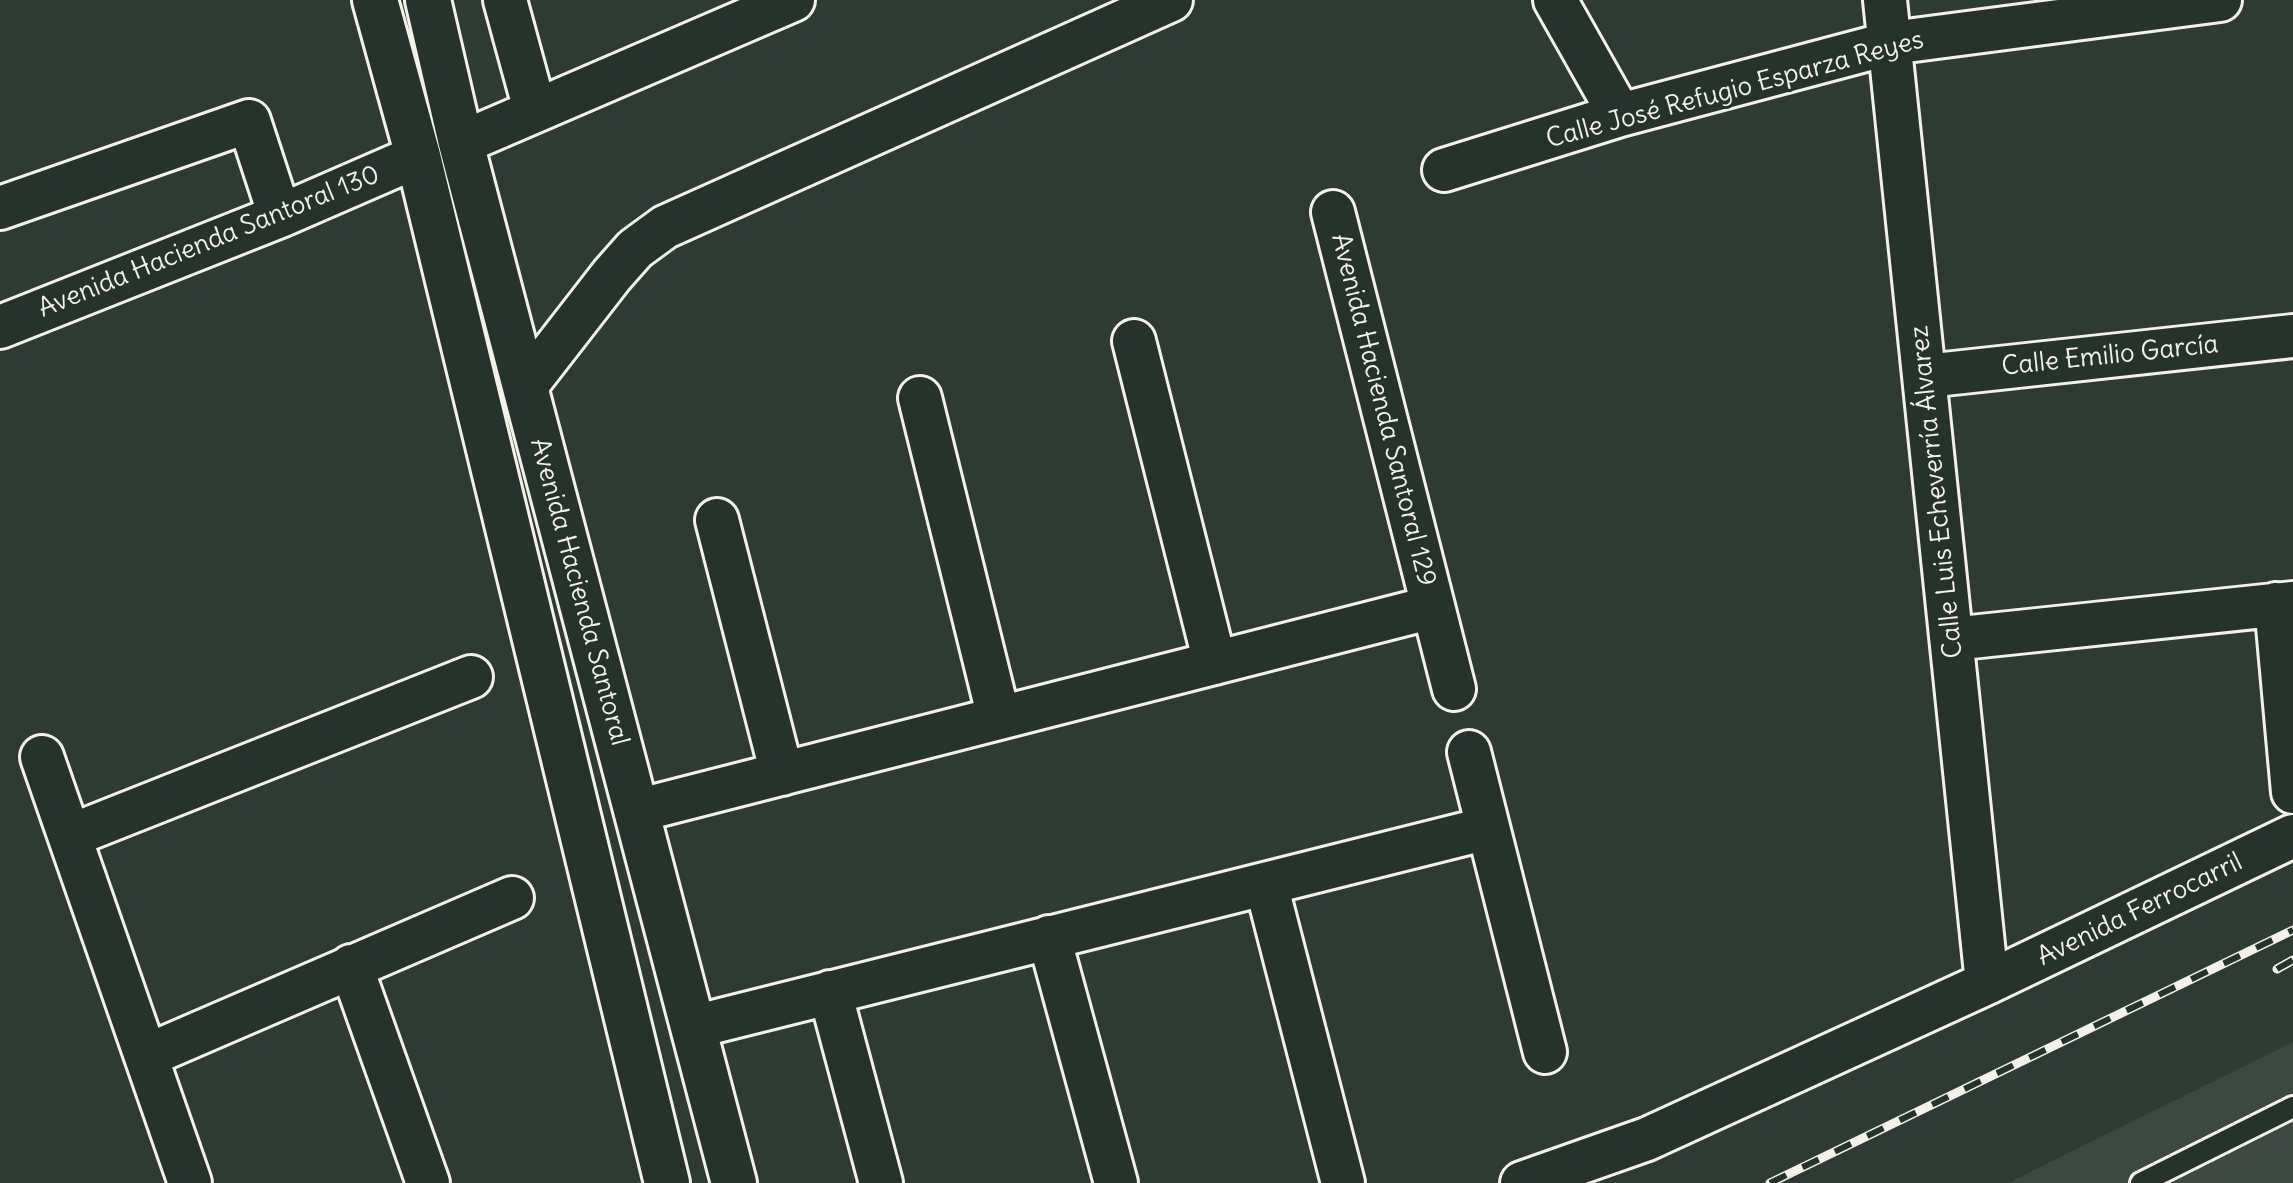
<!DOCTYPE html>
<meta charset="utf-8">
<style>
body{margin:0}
canvas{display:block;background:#2e3b34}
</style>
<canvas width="2293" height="1183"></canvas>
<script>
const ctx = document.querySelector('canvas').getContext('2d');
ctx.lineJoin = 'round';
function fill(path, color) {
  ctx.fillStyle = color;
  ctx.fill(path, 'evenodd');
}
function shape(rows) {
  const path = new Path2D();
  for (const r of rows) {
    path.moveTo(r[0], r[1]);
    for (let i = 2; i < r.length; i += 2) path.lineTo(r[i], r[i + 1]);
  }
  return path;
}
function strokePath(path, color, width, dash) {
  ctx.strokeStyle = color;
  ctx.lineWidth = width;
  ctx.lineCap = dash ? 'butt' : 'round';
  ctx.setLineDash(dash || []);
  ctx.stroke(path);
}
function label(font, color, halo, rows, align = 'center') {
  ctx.font = font + ' Delius,sans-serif';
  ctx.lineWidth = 6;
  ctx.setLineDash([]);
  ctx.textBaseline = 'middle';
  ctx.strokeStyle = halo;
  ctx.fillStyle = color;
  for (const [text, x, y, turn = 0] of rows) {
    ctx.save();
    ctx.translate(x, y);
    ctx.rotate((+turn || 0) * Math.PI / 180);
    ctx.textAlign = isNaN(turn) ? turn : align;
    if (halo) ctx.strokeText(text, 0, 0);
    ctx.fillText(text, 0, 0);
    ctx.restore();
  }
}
const built = shape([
 [2293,1042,2293,1183,2008,1183]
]);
const lane = shape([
 [2141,1183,2293,1107]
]);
const street = shape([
 [505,0,535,110],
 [1555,0,1620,115],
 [1885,0,1987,983],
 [461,143,793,0],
 [1444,170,1620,115,1891,43,2220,0],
 [0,208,249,121,280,216],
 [1333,212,1454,689],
 [0,327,280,216,418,156],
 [1134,341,1215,663],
 [1926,376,2293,336],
 [525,387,612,275,635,249,665,227,1171,0],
 [920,398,999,718],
 [717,520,782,774],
 [2276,604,2293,792],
 [1952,639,2293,603],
 [1469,752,1545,1052],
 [42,757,190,1183],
 [636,811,1433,607],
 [70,836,471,677],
 [1266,884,1343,1183],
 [1049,937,1116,1183],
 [351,966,428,1183],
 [830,992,881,1183],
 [693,1027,1488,828],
 [146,1056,512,898],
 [1522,1183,1647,1139,1987,983,2293,836]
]);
const secondary = shape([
 [375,0,418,156,667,1183],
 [428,0,461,143,734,1183]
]);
const rail = shape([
 [2277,969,2293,960],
 [1770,1183,2293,930]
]);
const streetNames = [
 ["Calle José Refugio Esparza Reyes",1735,90,-15],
 ["Avenida Hacienda Santoral 130",209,242,-22],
 ["Calle Emilio García",2110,356,-6],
 ["Avenida Hacienda Santoral 129",1383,410,76],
 ["Calle Luis Echeverría Álvarez",1937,492,-96],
 ["Avenida Hacienda Santoral",579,592,75],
 ["Avenida Ferrocarril",2140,910,-26]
];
fill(built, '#3c4841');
strokePath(lane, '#f4f1e8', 26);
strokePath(street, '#f4f1e8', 48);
strokePath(secondary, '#f4f1e8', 50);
strokePath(lane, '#26332d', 20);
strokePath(street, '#26332d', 42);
strokePath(secondary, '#26332d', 44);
strokePath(rail, '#f4f1e8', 9);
strokePath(rail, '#26332d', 6, [18]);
label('26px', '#f4f1e8', '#26332d', streetNames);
</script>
